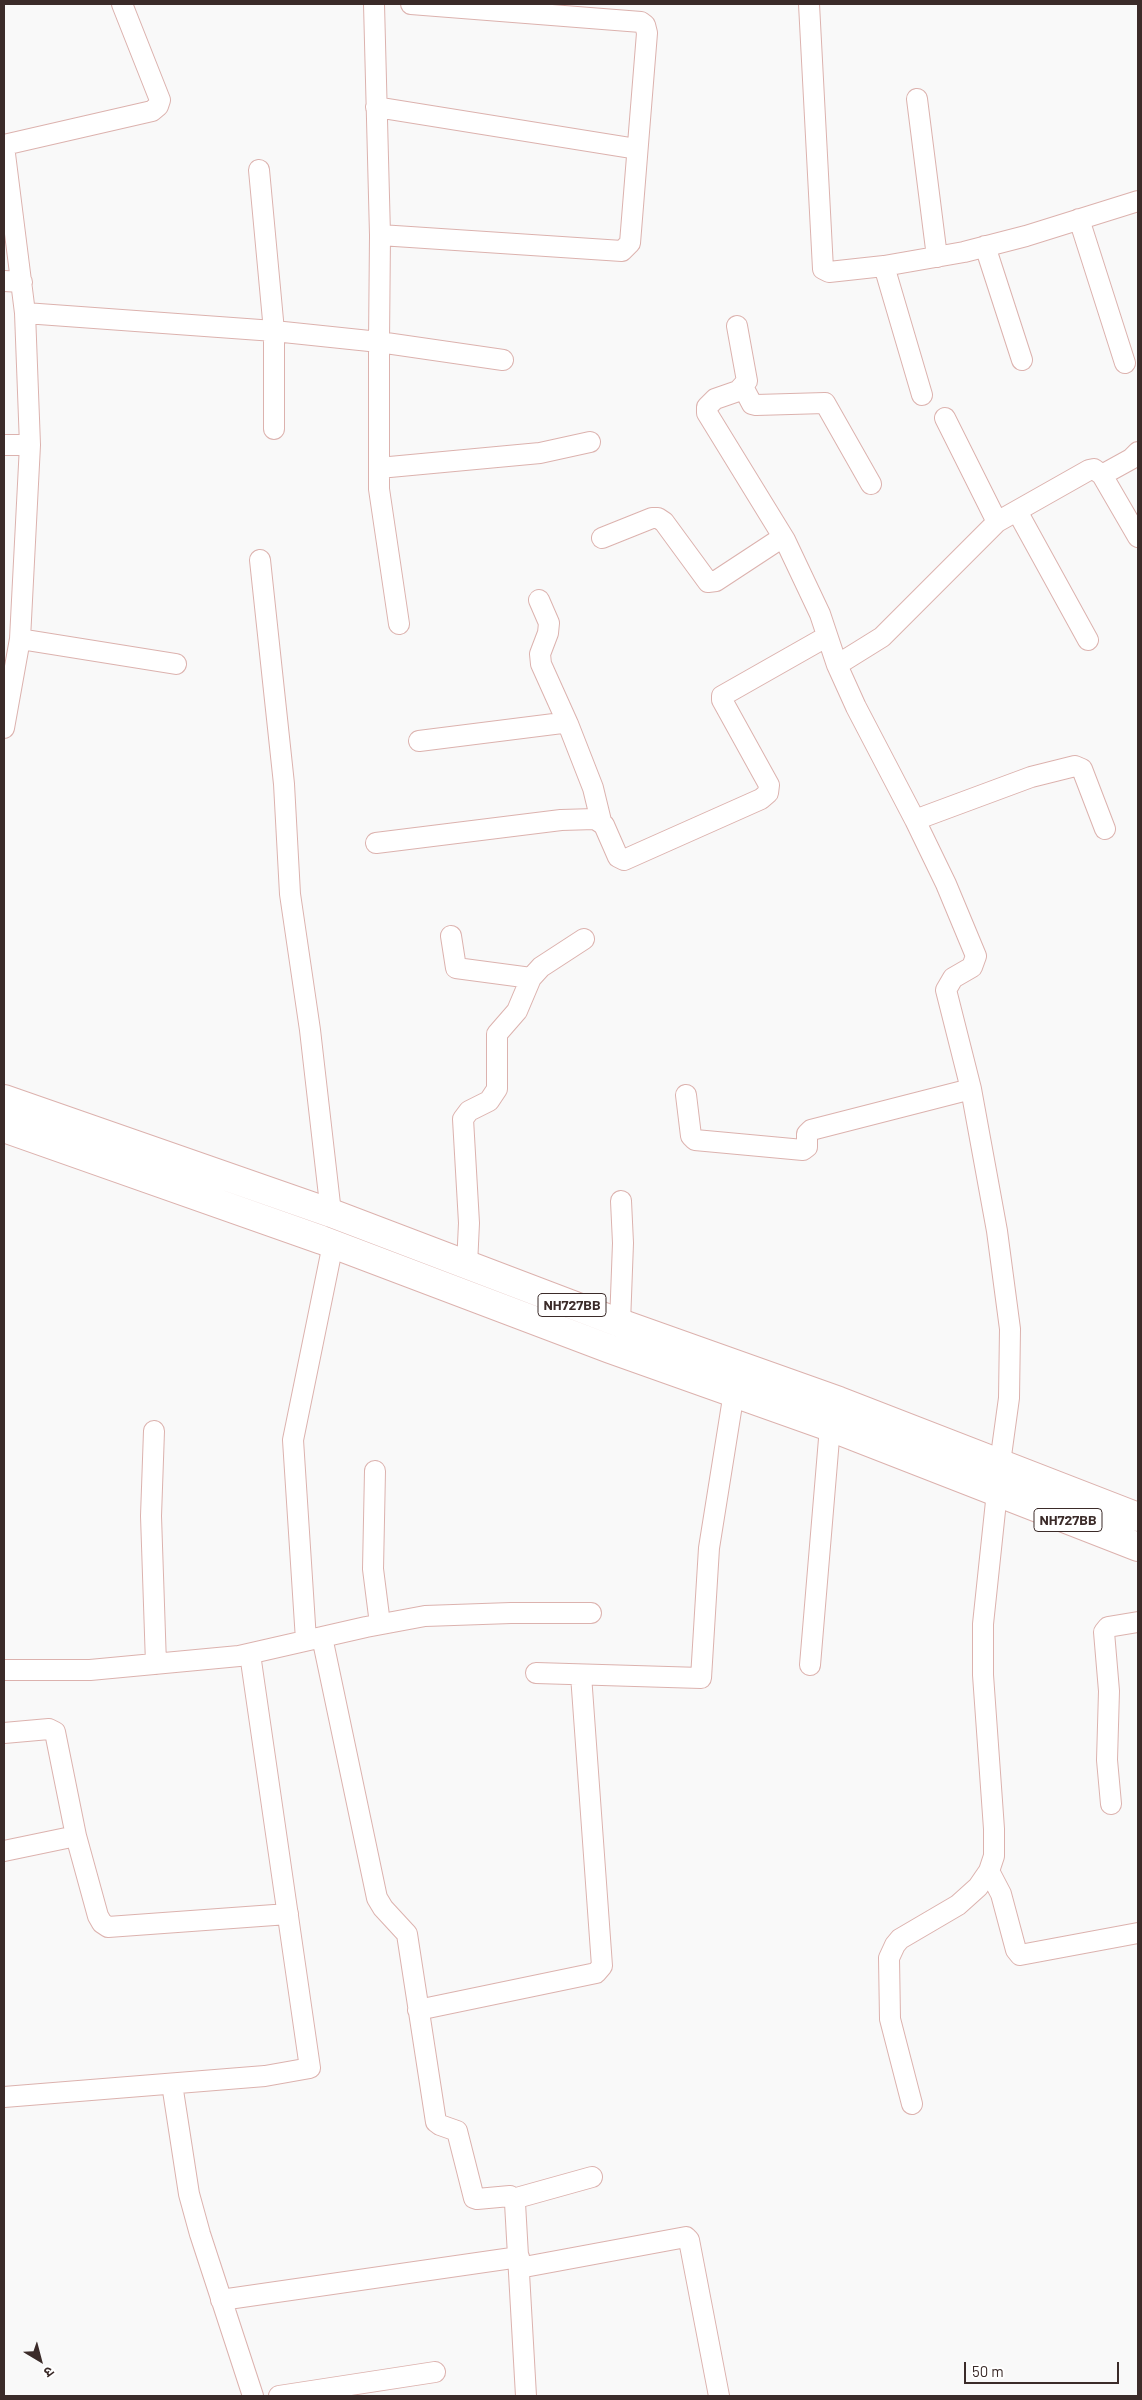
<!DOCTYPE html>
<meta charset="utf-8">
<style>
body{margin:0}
#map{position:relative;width:1142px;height:2400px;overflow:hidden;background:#f9f9f9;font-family:Barlow,"Noto Sans Devanagari",sans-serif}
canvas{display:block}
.frame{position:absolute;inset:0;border:5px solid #3b2b29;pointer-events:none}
.north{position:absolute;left:15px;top:2335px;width:50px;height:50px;-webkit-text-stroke:4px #fff;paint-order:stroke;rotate:143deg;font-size:14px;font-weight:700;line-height:20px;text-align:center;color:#3b2b29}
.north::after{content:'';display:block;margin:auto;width:18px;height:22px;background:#3b2b29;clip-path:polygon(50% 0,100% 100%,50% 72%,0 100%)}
.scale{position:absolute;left:964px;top:2362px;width:155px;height:22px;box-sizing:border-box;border:2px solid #3b2b29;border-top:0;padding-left:6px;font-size:15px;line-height:18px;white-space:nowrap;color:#3b2b29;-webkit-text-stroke:4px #fff;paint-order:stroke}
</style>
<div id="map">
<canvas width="1142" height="2400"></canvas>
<div class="frame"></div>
<div class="north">उ</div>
<div class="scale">50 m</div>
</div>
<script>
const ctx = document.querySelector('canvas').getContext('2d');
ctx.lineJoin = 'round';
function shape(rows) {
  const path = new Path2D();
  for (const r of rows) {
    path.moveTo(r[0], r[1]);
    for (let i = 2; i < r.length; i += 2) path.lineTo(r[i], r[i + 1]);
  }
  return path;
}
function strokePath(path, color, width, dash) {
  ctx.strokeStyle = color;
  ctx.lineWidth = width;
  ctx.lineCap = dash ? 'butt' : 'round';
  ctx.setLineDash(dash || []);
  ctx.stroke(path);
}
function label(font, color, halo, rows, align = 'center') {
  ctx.font = font + ' Barlow,sans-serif';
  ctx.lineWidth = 4;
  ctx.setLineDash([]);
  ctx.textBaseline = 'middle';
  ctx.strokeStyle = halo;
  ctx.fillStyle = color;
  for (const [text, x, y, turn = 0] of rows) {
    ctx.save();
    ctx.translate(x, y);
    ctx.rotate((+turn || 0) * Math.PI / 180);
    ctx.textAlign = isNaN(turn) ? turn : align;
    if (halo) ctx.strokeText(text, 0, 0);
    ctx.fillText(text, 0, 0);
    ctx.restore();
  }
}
const minor = shape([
 [809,4,823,269,829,272,884,266,964,252,1026,236,1138,201],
 [917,99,937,257],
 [376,107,637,149],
 [4,145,152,111,158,106,160,100,122,4],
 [4,146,25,313,30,445,20,639,4,728],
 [259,170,274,331,274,429],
 [1079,219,1125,363],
 [380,235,622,251,630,243,647,33,645,25,641,22,411,4],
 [985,246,1022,360],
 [884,266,922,395],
 [4,281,22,282],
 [25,313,274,331,379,342,380,235,374,4],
 [737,326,747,381,738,391,715,399,707,407,707,413,785,540,820,614,837,665,856,707,915,820,946,884,976,956,972,967,953,978,946,990,971,1089,997,1231,1010,1329,1009,1398,1000,1463],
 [743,387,752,404,756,405,825,403,871,484],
 [945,418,997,522],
 [4,445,30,445],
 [379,468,540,453,590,442],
 [1102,475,1131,459,1138,452],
 [1017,511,1088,640],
 [602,538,652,518,658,518,664,522,708,582,716,581,783,537],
 [260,560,284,784,290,894,310,1030,331,1213],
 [539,600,549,623,548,633,540,654,541,664,568,724],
 [399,624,379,489,379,342,503,360],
 [20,639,176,664],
 [837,665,882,637,997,522,1089,470,1094,469,1102,475,1138,537],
 [419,741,562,723,568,724,593,788,601,821],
 [915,820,1031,777,1075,766,1082,769,1105,829],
 [376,843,561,820,595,819,604,825,618,857,624,860,761,799,768,793,769,785,722,700,722,696,826,637],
 [451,936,456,968,531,978],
 [686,1095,691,1136,695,1140,803,1150,807,1147,807,1134,811,1130,971,1089],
 [467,1265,469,1223,463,1119,469,1111,489,1101,497,1089,497,1034,517,1011,531,978,541,967,584,939],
 [620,1323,623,1243,621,1201],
 [154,1431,151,1516,156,1664],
 [375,1471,373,1569,380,1624],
 [322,1637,377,1898,383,1908,407,1934,436,2122,440,2125,457,2131,474,2198,477,2199,510,2196,515,2203,526,2396],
 [306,1640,293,1440,333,1244],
 [810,1665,830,1427],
 [4,1670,90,1670,239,1656,366,1627,425,1616,511,1613,591,1613],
 [536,1673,701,1678,709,1548,734,1392],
 [4,1733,49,1729,55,1732,76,1836,98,1916,102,1923,108,1927,288,1914],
 [1111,1804,1107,1760,1109,1691,1104,1632,1108,1627,1138,1622],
 [4,1851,76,1836],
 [989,1871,1001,1894,1016,1950,1020,1955,1138,1933],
 [418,2010,596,1973,602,1966,581,1675],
 [172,2084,189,2194,200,2234,253,2396],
 [4,2097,265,2076,310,2068,250,1654],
 [912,2104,890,2019,889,1958,895,1945,900,1939,958,1905,978,1887,989,1871,994,1856,994,1829,983,1675,983,1624,997,1492],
 [513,2199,592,2177],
 [519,2268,686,2237,689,2240,719,2396],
 [221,2300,519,2257],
 [279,2396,435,2372]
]);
const highway = shape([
 [4,1099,331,1213,620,1323,839,1401,1138,1517],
 [4,1128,322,1240,610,1349,830,1427,1138,1547]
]);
const shields = [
 [572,1305,68],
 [1068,1520,68]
];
const shieldNames = [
 ["NH727BB",572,1305],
 ["NH727BB",1068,1520]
];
strokePath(minor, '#dcb2ae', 22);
strokePath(highway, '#dcb2ae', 30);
strokePath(minor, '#fff', 20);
strokePath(highway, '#fff', 28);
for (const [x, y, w] of shields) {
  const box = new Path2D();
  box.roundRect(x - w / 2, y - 11.5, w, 23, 4);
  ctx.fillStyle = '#fff';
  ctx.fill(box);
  strokePath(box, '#3b2b29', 1);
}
label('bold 14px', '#3b2b29', null, shieldNames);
</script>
